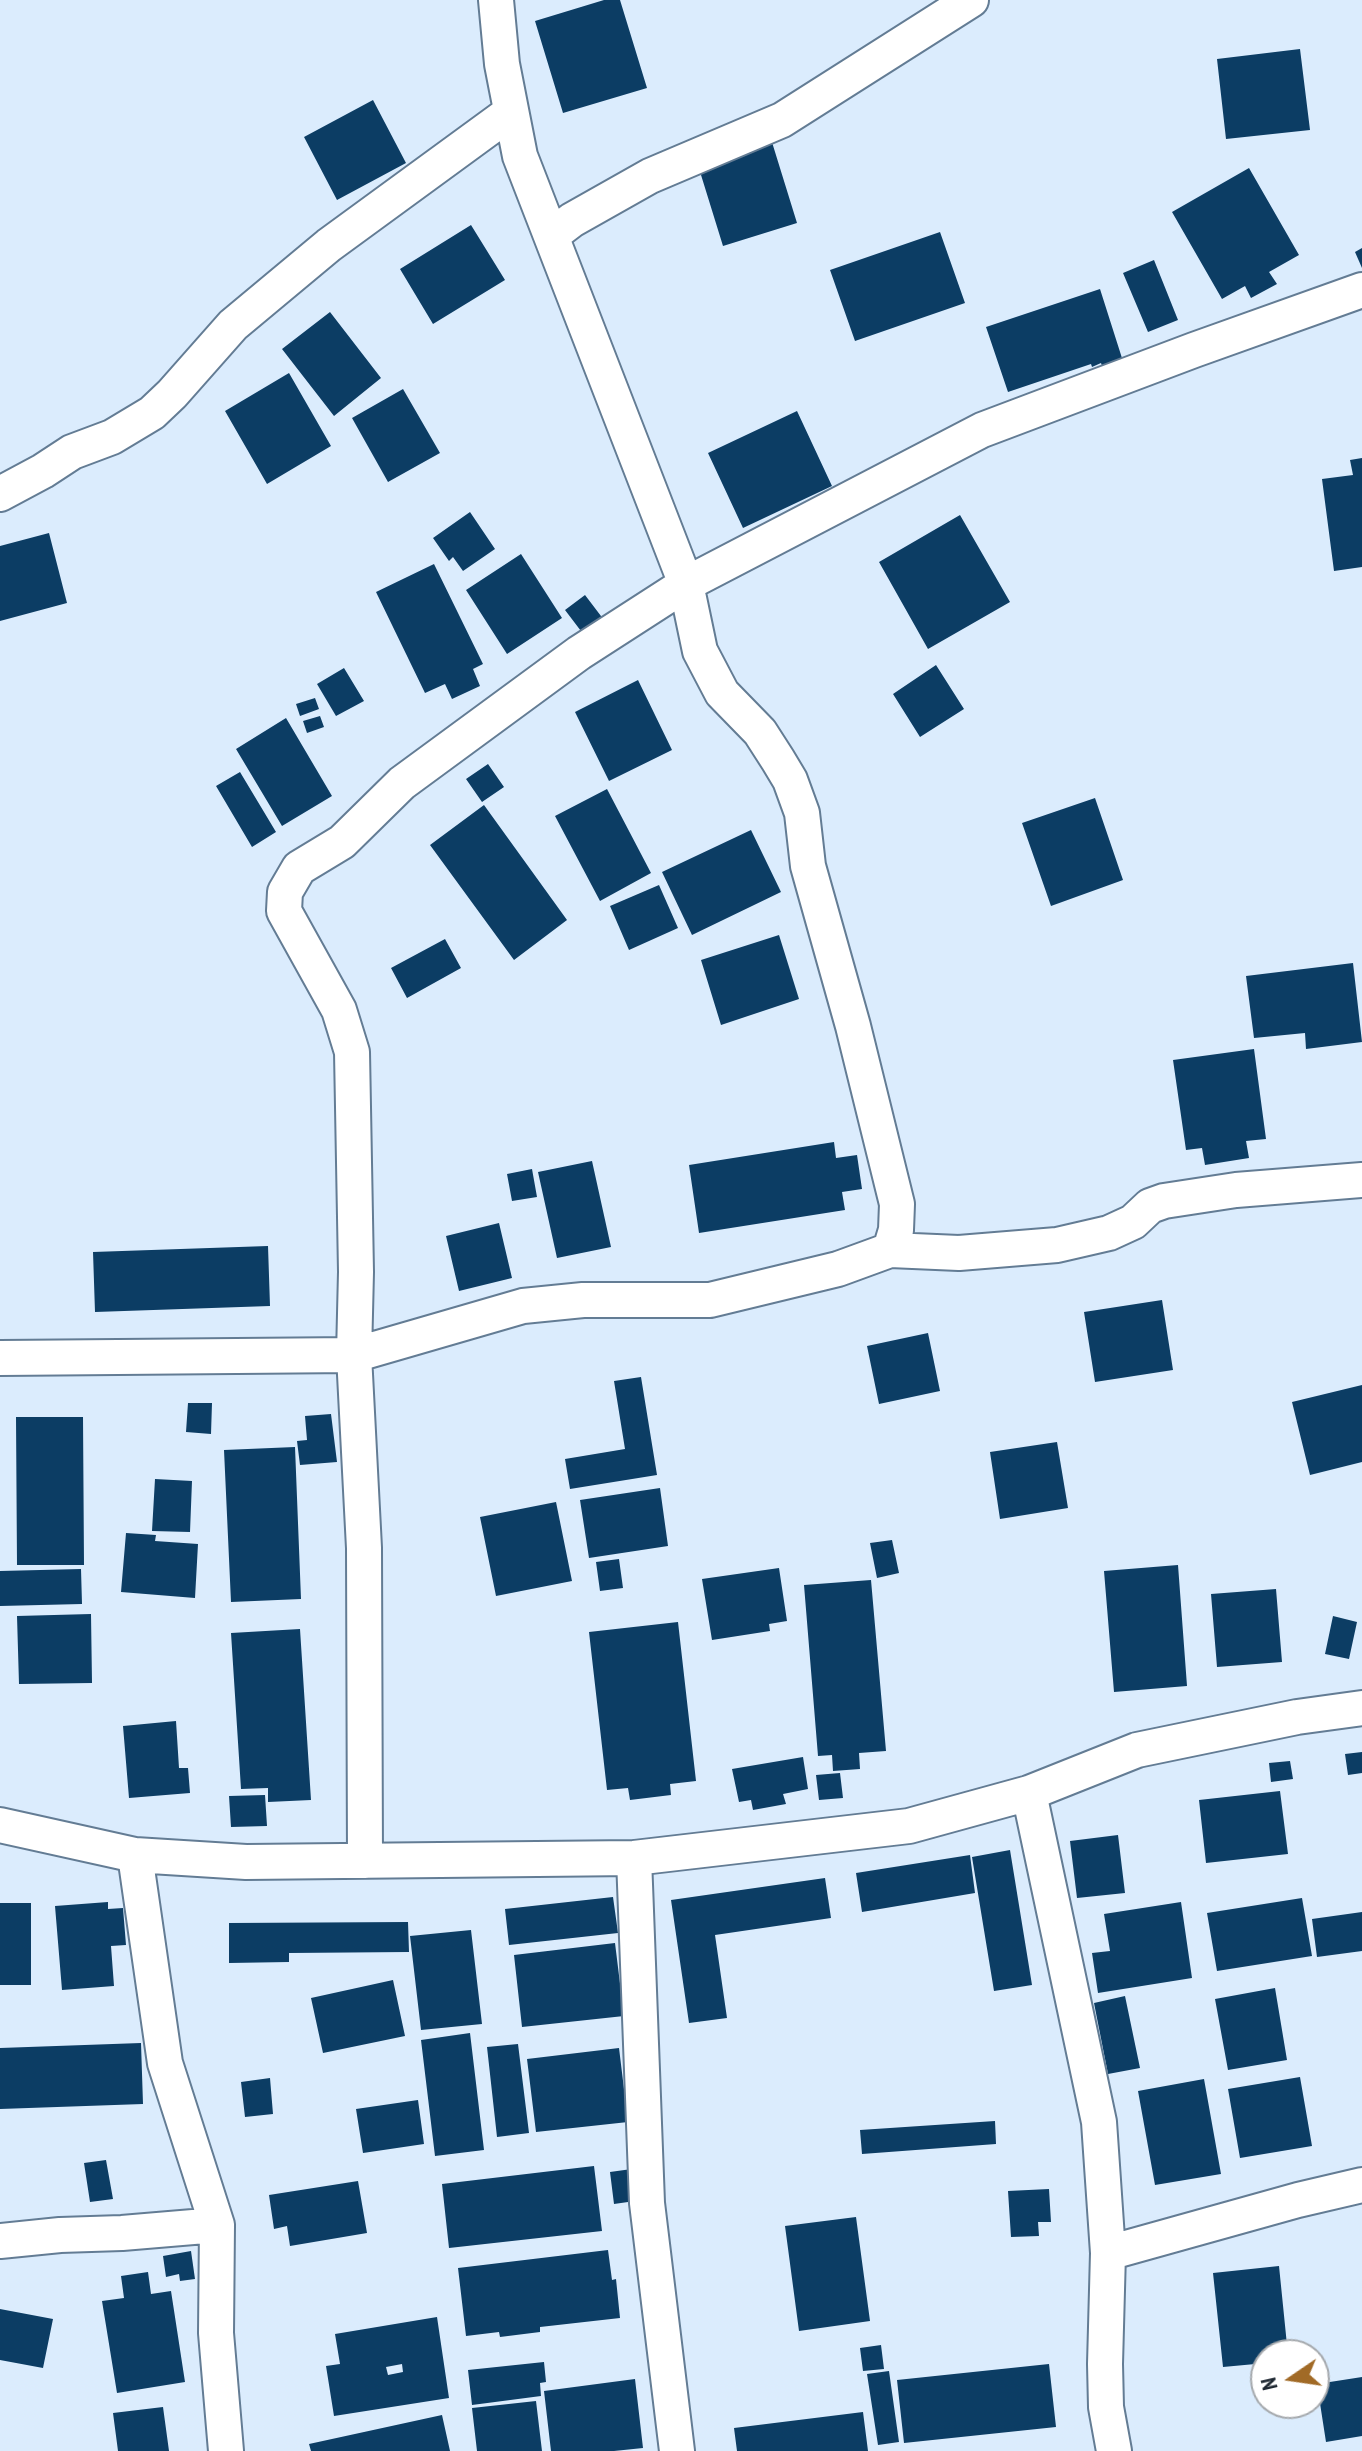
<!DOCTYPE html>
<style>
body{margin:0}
#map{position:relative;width:1362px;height:2451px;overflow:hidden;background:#dbecfd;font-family:"PT Sans Narrow",sans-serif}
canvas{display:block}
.north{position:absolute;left:1250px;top:2339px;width:80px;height:80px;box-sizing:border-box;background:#fff;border:2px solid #a5a9ad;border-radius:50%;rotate:257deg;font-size:22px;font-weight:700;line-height:32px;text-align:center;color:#1d2731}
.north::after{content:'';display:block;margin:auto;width:28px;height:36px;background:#a16a26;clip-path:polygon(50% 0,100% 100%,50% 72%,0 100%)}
</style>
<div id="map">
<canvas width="1362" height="2451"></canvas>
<div class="north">N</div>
</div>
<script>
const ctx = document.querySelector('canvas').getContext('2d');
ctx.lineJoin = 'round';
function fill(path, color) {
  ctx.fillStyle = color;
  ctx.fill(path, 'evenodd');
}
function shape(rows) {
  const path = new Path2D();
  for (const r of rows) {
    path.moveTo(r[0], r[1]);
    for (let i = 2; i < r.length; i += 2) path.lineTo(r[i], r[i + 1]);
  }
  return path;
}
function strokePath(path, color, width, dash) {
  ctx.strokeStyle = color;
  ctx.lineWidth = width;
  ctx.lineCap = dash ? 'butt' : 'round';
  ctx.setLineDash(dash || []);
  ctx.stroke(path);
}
const building = shape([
 [604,0,620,0,647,88,563,113,535,21],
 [1300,49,1310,130,1226,139,1217,59],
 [373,100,406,163,337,200,304,137],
 [771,139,797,223,723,246,697,162],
 [1249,168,1299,255,1269,272,1277,284,1251,298,1245,286,1222,299,1172,212],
 [471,225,505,280,433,324,400,269],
 [940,232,965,303,855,341,830,270],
 [1362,248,1362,268,1355,252],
 [1154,260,1178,320,1148,332,1123,273],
 [1100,289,1128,377,1108,383,1101,363,1092,367,1091,364,1008,392,986,327],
 [330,312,381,378,334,416,282,349],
 [289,373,331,446,267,484,225,411],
 [403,389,440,453,388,482,352,418],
 [797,411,832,486,743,528,708,453],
 [1362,458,1362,567,1334,571,1322,479,1353,475,1350,460],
 [470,512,495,549,463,571,453,557,449,561,433,538],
 [960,515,1010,602,928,649,879,562],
 [49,533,67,603,0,621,0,546],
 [521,554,562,618,507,654,466,590],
 [434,564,483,664,473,669,480,686,452,699,445,684,425,693,376,592],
 [585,595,604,620,584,635,565,610],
 [936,665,964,709,920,737,893,694],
 [344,668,364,701,336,716,317,684],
 [638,680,672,750,609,781,575,712],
 [315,698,319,709,300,716,296,704],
 [320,716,324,727,307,733,303,721],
 [286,718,332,796,282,826,236,749],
 [488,764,504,787,482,802,466,779],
 [240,772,276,832,252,847,216,786],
 [607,789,651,873,600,901,555,816],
 [1095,798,1123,880,1051,906,1022,823],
 [484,805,567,920,514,960,430,845],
 [751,830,781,892,692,935,662,872],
 [659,885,678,928,629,950,610,906],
 [779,935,799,999,721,1025,701,960],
 [445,939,461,968,407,998,391,968],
 [1353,963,1362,1042,1306,1049,1305,1033,1254,1038,1246,976],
 [1254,1049,1266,1139,1246,1141,1249,1158,1205,1165,1202,1148,1186,1150,1173,1060],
 [834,1142,836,1158,857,1155,862,1189,842,1192,845,1210,699,1233,689,1165],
 [592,1161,611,1247,557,1258,538,1172],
 [532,1169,537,1197,512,1201,507,1174],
 [499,1223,512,1278,459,1291,446,1236],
 [268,1246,270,1306,95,1312,93,1252],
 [1162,1300,1173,1370,1095,1382,1084,1312],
 [928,1333,940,1391,879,1404,867,1346],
 [641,1377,657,1475,570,1489,565,1459,625,1449,614,1381],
 [1362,1385,1362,1462,1310,1475,1292,1402],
 [188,1403,212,1403,211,1434,186,1432],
 [331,1414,337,1462,300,1465,297,1441,307,1440,305,1416],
 [16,1417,83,1417,84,1565,17,1565],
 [1057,1442,1068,1508,1000,1519,990,1452],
 [295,1447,301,1599,231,1602,224,1450],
 [155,1479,192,1481,190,1532,152,1531],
 [660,1488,668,1546,589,1558,580,1500],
 [556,1502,572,1581,496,1596,480,1517],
 [126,1533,156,1535,155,1541,198,1544,195,1598,121,1592],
 [892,1540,899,1573,877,1578,870,1543],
 [619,1559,623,1588,600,1591,596,1562],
 [1178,1565,1187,1686,1114,1692,1104,1571],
 [779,1568,787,1621,769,1624,770,1631,712,1640,702,1579],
 [81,1569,82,1604,0,1606,0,1571],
 [871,1580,886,1751,859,1753,860,1769,833,1771,832,1755,818,1756,804,1585],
 [1276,1589,1282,1662,1217,1667,1211,1594],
 [91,1614,92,1683,19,1684,17,1616],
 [1333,1616,1357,1622,1349,1659,1325,1654],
 [678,1622,696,1781,670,1784,671,1795,630,1800,628,1788,607,1790,589,1632],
 [300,1629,311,1800,268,1802,268,1788,241,1789,231,1633],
 [176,1721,179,1768,188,1768,190,1793,129,1798,123,1726],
 [1362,1752,1362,1773,1348,1775,1345,1754],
 [803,1757,808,1789,783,1794,786,1804,753,1810,751,1800,739,1802,732,1769],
 [1290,1761,1293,1779,1271,1782,1269,1763],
 [840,1773,843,1798,819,1800,816,1775],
 [1280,1791,1288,1854,1206,1863,1199,1800],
 [265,1795,267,1826,231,1827,229,1796],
 [1118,1835,1125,1893,1077,1898,1070,1841],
 [1010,1850,1032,1985,994,1991,972,1857],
 [970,1855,975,1893,862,1912,856,1873],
 [825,1878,831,1918,715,1935,727,2018,689,2023,671,1900],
 [613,1897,618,1933,509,1945,505,1909],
 [1302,1898,1312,1956,1217,1971,1207,1913],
 [108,1902,108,1909,123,1908,126,1945,111,1946,114,1986,62,1990,55,1906],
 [1181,1902,1192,1978,1098,1993,1092,1953,1110,1951,1104,1914],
 [0,1903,31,1903,31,1985,0,1985],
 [1362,1912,1362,1951,1317,1957,1312,1919],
 [408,1922,409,1952,289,1953,289,1962,229,1963,229,1923],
 [471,1930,482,2024,421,2030,410,1936],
 [615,1943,624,2016,522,2027,514,1955],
 [393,1980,405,2036,323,2053,311,1998],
 [1275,1988,1287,2060,1228,2070,1215,1999],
 [1125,1996,1140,2068,1108,2074,1094,2003],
 [470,2033,484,2150,435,2156,421,2040],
 [141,2043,143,2104,0,2109,0,2048],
 [518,2044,529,2133,497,2137,487,2047],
 [619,2048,628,2122,536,2132,527,2059],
 [1300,2077,1312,2146,1240,2158,1228,2089],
 [270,2078,273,2114,245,2117,241,2082],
 [1204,2079,1221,2174,1155,2185,1138,2091],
 [418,2100,424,2144,363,2153,356,2109],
 [995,2121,996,2144,862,2154,860,2130],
 [106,2160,113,2199,90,2202,84,2163],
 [594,2166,602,2231,449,2248,442,2184],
 [639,2168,642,2200,614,2204,610,2172],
 [358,2181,367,2233,290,2246,287,2226,274,2229,269,2195],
 [1049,2189,1051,2222,1038,2222,1039,2236,1011,2237,1008,2191],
 [856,2217,870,2321,799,2331,785,2226],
 [608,2250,612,2280,616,2279,620,2318,540,2327,540,2332,500,2337,499,2332,466,2336,458,2268],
 [191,2251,195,2279,180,2281,179,2274,166,2277,163,2256],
 [1279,2266,1288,2355,1266,2355,1266,2363,1223,2367,1213,2273],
 [148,2272,151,2294,171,2291,185,2382,117,2393,102,2301,124,2298,121,2276],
 [0,2309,53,2319,43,2368,0,2360],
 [437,2317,449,2398,334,2416,326,2366,340,2364,335,2334],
 [402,2364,403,2372,388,2375,386,2367],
 [881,2345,884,2369,863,2371,860,2348],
 [544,2362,546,2382,540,2383,541,2396,472,2405,468,2370],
 [1049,2364,1056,2427,904,2443,897,2380],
 [889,2371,899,2442,878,2445,867,2374],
 [1362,2377,1362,2436,1326,2442,1317,2384],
 [635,2379,643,2448,614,2451,551,2451,544,2391],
 [536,2401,542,2451,477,2451,472,2408],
 [163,2407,169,2451,118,2451,113,2413],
 [863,2412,868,2451,737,2451,734,2428],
 [442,2415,450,2451,311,2451,309,2444]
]);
const minor = shape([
 [496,0,502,64,520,156,686,584,700,651,722,693,760,732,778,760,790,780,802,813,808,866,853,1026,897,1204,896,1230,890,1250],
 [551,236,572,220,650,176,782,120,971,0],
 [0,494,43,471,72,452,112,437,152,413,172,394,233,325,329,245,511,112],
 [0,1358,354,1355,523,1306,583,1300,710,1300,838,1269,890,1250,959,1253,1057,1245,1109,1233,1133,1222,1150,1206,1164,1201,1236,1190,1362,1180],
 [1029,1793,1099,2122,1108,2253,1105,2364,1106,2407,1114,2451],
 [0,1825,135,1855,246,1862,634,1858,909,1826,1029,1793,1137,1750,1297,1717,1362,1708],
 [135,1855,165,2063,217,2225,216,2333,226,2451],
 [634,1858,647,2203,677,2451],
 [365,1861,364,1548,354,1355,356,1272,352,1052,339,1010,284,911,285,892,299,868,342,842,402,783,579,653,686,584,982,430,1194,350,1362,290],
 [0,2241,60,2235,122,2233,217,2225],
 [1108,2253,1298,2200,1362,2185]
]);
fill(building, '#0c3d64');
strokePath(minor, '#637c94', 38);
strokePath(minor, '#fff', 34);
</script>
